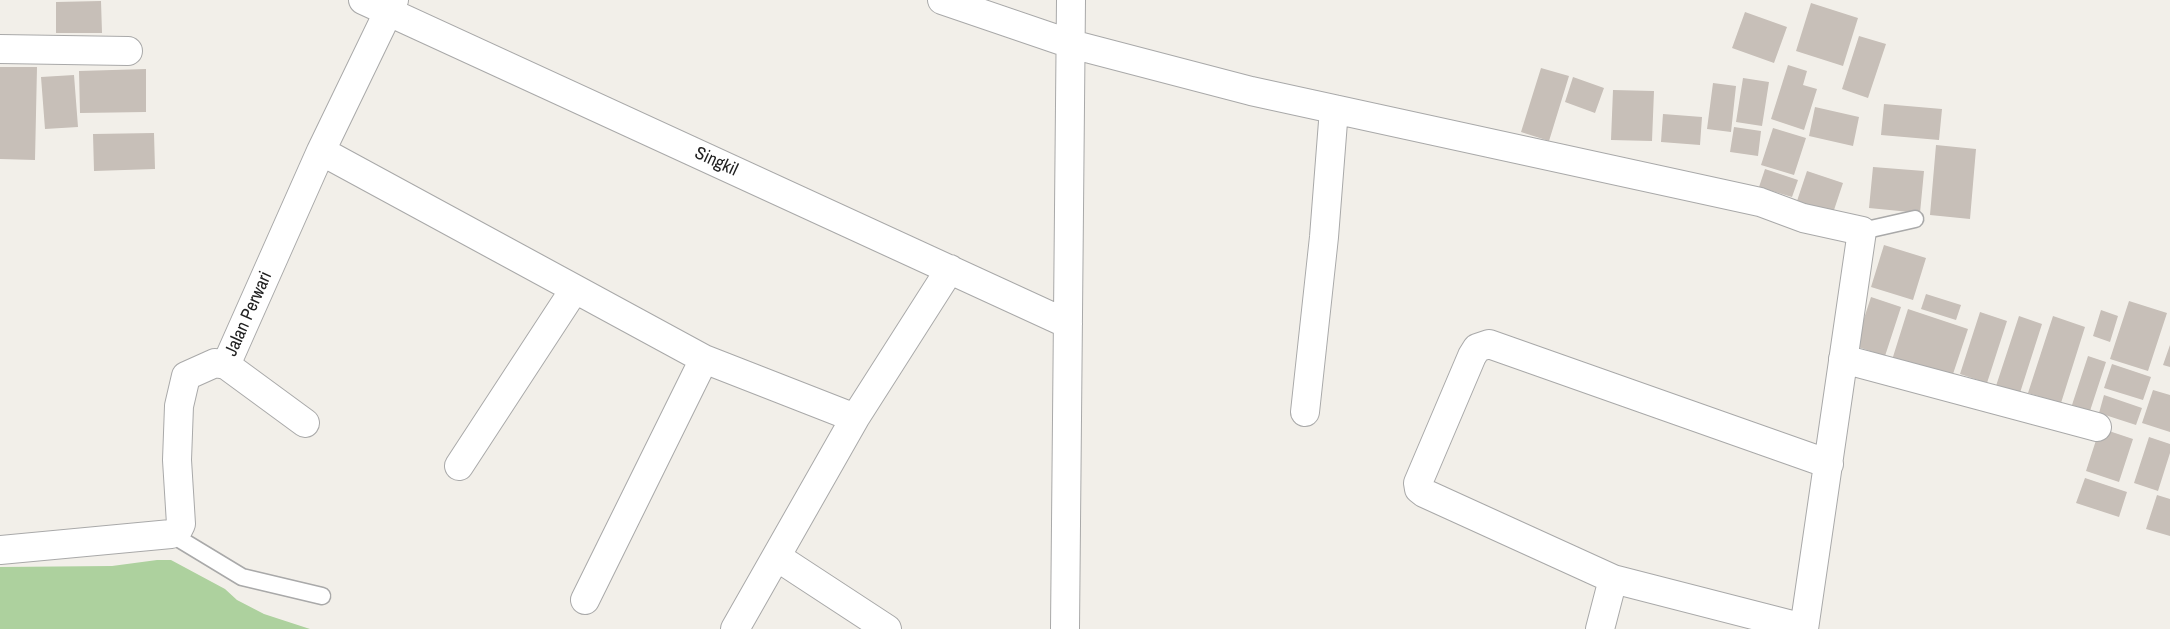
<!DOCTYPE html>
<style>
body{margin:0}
canvas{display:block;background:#f2efe9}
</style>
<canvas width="2170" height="629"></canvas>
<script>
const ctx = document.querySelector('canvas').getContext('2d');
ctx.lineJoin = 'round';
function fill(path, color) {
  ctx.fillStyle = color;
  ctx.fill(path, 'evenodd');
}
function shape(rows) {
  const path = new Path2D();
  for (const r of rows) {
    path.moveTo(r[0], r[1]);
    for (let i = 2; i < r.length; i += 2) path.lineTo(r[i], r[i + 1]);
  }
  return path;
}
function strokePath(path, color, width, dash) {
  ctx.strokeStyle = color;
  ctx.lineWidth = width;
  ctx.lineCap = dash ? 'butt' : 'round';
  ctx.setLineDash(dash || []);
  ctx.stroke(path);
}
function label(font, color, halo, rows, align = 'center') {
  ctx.font = font + ' "Archivo Narrow",sans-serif';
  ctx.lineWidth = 5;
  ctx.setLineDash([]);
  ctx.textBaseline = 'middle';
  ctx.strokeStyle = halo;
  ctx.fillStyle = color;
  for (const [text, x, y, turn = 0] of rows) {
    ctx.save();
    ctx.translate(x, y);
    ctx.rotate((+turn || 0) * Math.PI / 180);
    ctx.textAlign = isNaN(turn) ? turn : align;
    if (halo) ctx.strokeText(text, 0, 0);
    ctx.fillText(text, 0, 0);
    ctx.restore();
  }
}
const forest = shape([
 [157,560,171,560,225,589,237,600,264,614,310,629,0,629,0,567,112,566]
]);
const building = shape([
 [101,1,102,33,56,33,56,2],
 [1811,3,1858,18,1843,66,1796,51],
 [1745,12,1787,27,1774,63,1732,48],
 [1859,36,1886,44,1868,98,1842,89],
 [1788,65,1807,71,1803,85,1817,89,1804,130,1771,119],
 [0,67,37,67,35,160,0,159],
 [1541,68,1569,76,1549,141,1521,132],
 [146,69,146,112,80,113,79,71],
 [74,75,78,127,45,129,41,77],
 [1573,77,1604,88,1595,113,1565,102],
 [1743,78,1769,82,1762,126,1736,122],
 [1713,83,1736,86,1731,132,1707,129],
 [1613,90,1654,91,1652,141,1611,140],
 [1884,104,1942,109,1939,140,1881,135],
 [1815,107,1859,117,1853,146,1809,136],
 [1663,114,1702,117,1700,145,1661,142],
 [1734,127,1761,131,1758,156,1730,152],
 [1773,128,1806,138,1794,175,1761,165],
 [154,133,155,169,94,171,93,134],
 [1936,145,1976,149,1970,219,1930,215],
 [1873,167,1924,171,1920,213,1869,208],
 [1765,169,1798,180,1792,197,1759,187],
 [1807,171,1843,183,1832,216,1796,204],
 [1884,245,1926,258,1913,300,1871,287],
 [1926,294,1961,305,1956,320,1921,309],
 [1871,297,1901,307,1885,356,1855,346],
 [2129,301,2167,313,2148,371,2110,359],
 [1908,309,1968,329,1951,380,1892,360],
 [2101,310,2118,316,2110,342,2093,336],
 [1980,312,2007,321,1987,383,1960,374],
 [2019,316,2042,324,2019,396,1995,389],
 [2053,316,2085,327,2061,403,2028,393],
 [2170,345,2170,367,2163,365],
 [2088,356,2106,362,2090,411,2072,405],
 [2112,364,2151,377,2143,400,2104,388],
 [2153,390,2170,395,2170,432,2142,423],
 [2104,395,2142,408,2136,425,2099,413],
 [2100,428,2133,439,2119,482,2086,471],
 [2149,437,2170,444,2170,453,2158,491,2134,483],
 [2085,478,2127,492,2119,517,2076,503],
 [2157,495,2170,499,2170,536,2146,529]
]);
const service = shape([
 [1862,231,1915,219],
 [171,534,242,577,322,596]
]);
const minor = shape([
 [363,0,1068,324],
 [942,0,1071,44,1251,91,1760,202,1803,218,1862,231,1804,629],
 [0,49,128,51],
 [321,151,704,359,855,418,735,629],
 [1843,359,2097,427],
 [226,365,305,423],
 [1305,412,1324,237,1334,109],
 [855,418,950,269],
 [459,466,574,290],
 [0,550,171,534,178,530,181,524,177,460,179,406,186,376,215,363,226,365,321,151,394,0],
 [777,557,887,629],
 [585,600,704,359],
 [1804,628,1613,579,1424,493,1419,489,1418,483,1472,356,1477,348,1489,344,1829,464],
 [1065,629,1071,0],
 [1600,629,1613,579]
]);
const streetNames = [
 ["Singkil",716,162,25],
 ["Jalan Perwari",249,314,-66]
];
fill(forest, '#add19e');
fill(building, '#c7bfb8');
strokePath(service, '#a9a9a9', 19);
strokePath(minor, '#a9a9a9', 30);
strokePath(service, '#fff', 16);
strokePath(minor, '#fff', 28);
label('18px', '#222', '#fff', streetNames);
</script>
